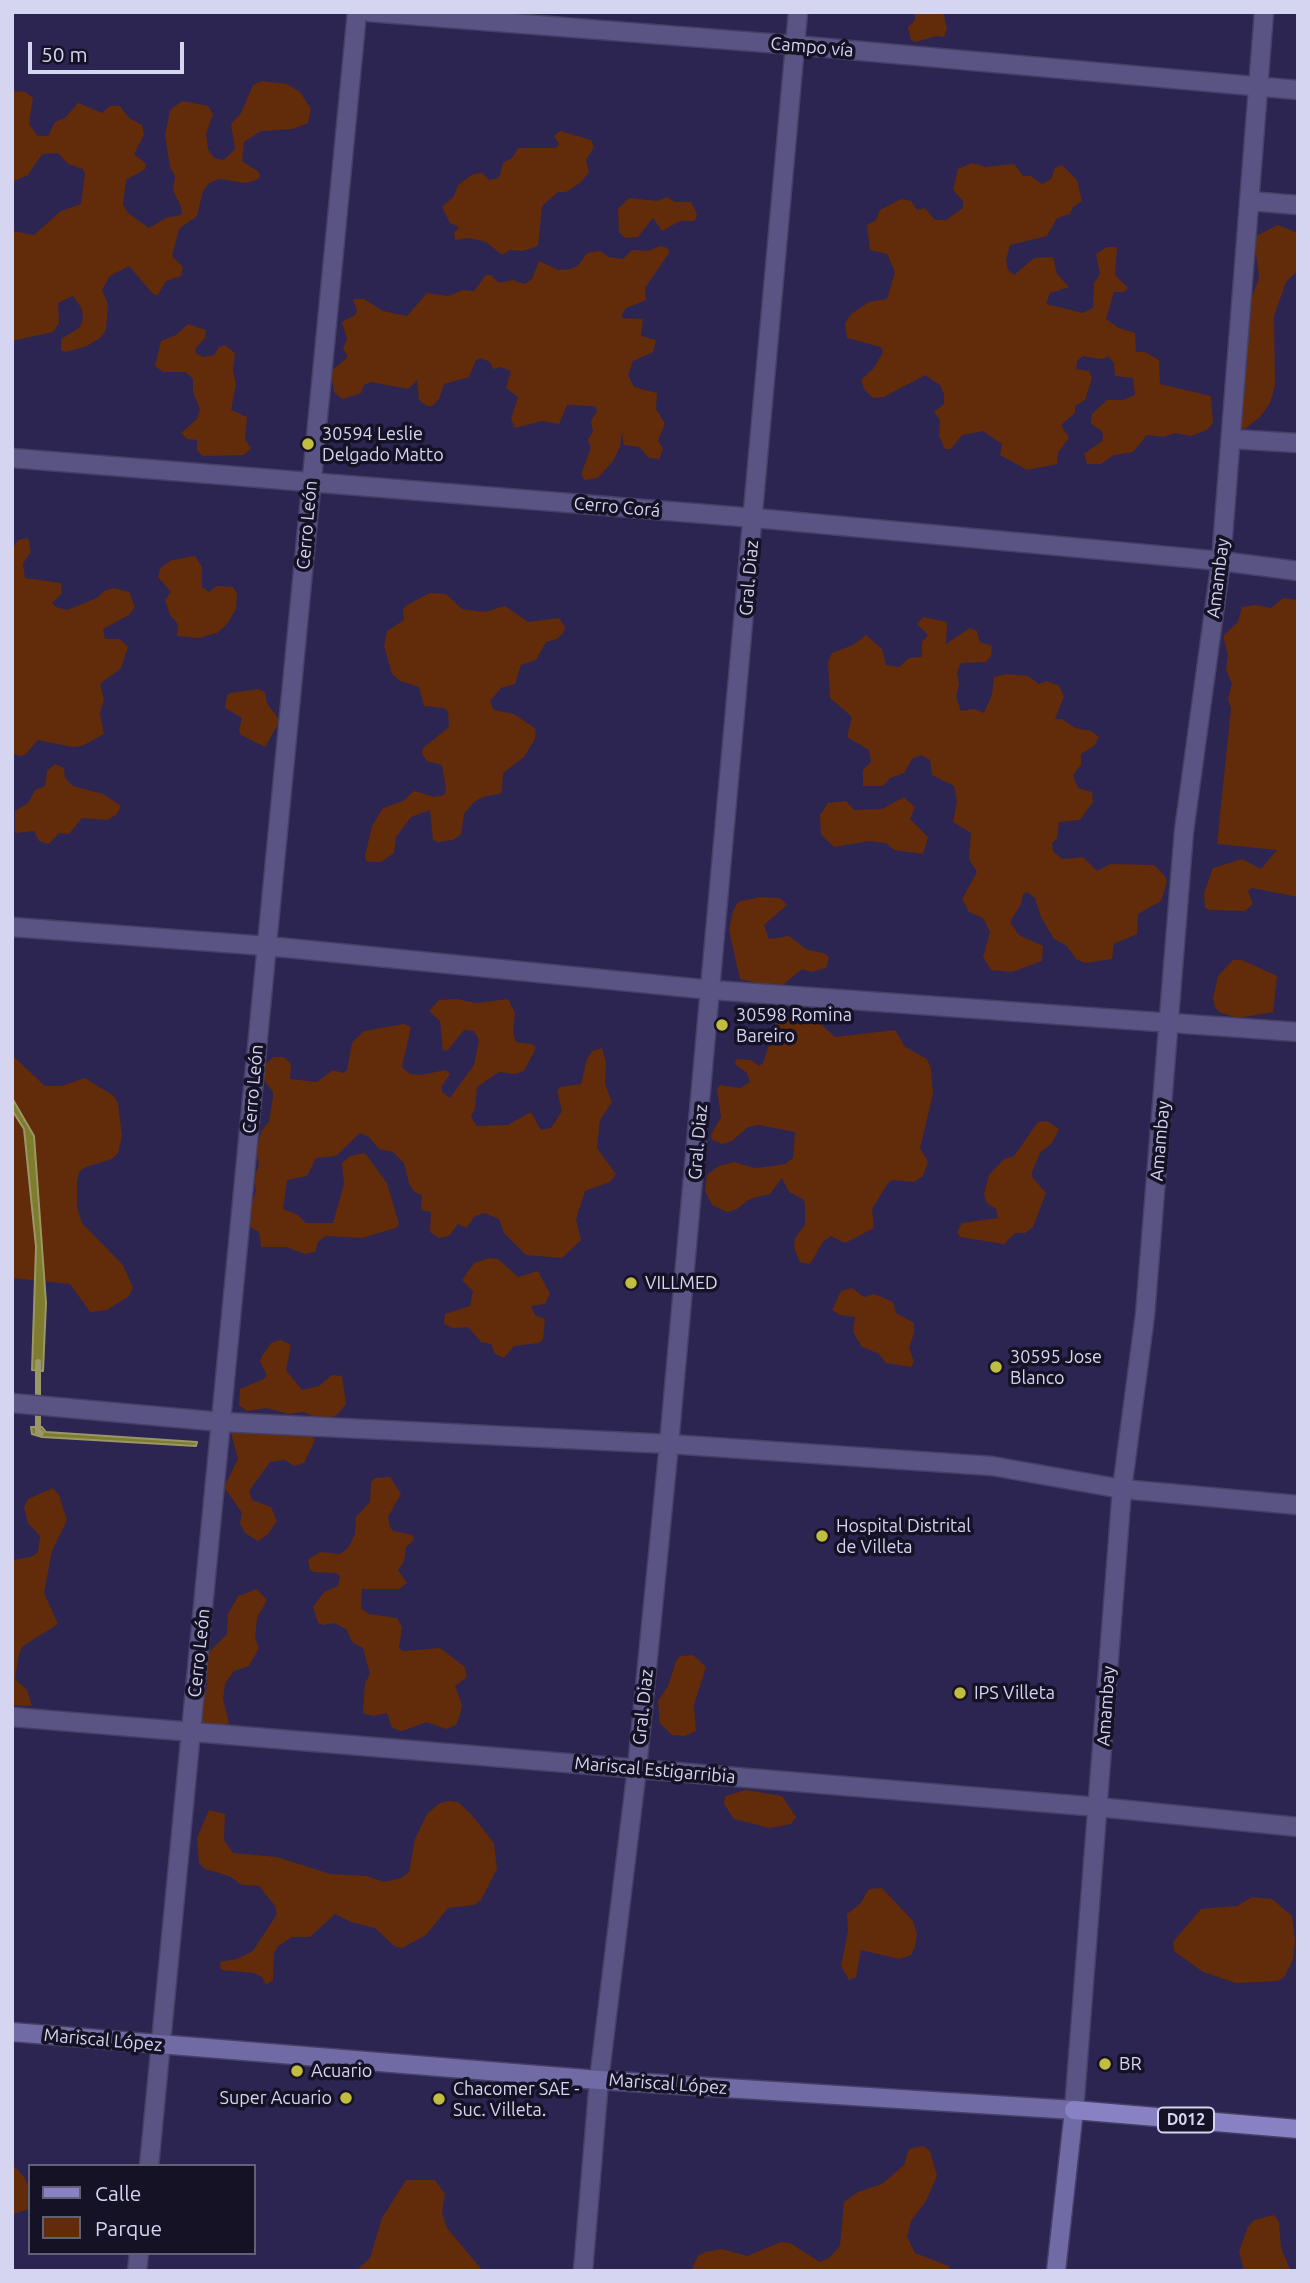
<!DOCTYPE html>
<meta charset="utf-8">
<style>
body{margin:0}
#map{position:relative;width:1310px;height:2283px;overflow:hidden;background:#2c2551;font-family:Ubuntu,sans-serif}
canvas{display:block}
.frame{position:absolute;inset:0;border:14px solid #d6d5f1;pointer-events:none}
.legend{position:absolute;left:28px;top:2164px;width:228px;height:91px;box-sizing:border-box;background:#151226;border:2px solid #626077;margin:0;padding:9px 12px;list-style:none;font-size:21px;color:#d6d5f1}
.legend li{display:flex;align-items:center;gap:14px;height:35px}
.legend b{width:35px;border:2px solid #626077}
.scale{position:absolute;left:28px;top:42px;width:156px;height:32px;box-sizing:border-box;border:4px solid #d6d5f1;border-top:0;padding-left:9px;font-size:21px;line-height:24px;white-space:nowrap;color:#d6d5f1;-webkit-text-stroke:5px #151226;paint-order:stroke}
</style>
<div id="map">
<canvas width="1310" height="2283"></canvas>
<div class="frame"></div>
<ul class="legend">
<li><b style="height:9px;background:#8882c5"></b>Calle</li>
<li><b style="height:19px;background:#622b0a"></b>Parque</li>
</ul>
<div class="scale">50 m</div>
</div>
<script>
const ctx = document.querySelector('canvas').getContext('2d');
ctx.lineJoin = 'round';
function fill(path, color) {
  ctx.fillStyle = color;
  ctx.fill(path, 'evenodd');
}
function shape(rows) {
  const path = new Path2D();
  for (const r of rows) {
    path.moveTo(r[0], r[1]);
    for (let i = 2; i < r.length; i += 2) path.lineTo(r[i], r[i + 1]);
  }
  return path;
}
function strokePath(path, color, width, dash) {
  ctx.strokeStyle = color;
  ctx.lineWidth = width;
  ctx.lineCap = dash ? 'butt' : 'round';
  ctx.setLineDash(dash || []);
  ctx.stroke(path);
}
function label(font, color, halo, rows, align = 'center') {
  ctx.font = font + ' Ubuntu,sans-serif';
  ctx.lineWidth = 7;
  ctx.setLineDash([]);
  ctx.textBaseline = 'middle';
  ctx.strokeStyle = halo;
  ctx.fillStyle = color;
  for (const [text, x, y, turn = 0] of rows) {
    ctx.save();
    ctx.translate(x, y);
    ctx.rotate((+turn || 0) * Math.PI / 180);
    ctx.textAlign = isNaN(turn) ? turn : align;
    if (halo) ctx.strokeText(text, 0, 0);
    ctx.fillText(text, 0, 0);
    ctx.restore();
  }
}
const green = shape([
 [915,12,943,12,947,28,944,37,936,36,916,42,911,40,908,27,915,20],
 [262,81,287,84,300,92,311,109,308,123,293,129,261,131,244,142,242,161,259,172,260,177,256,180,246,183,219,179,209,183,203,191,197,216,180,228,178,233,172,256,183,267,181,276,166,281,158,295,153,294,129,266,110,276,102,290,108,304,106,330,100,338,87,346,66,352,61,350,61,339,79,328,83,320,82,309,73,296,58,303,59,323,53,332,12,341,12,231,34,235,61,211,81,204,85,174,83,169,68,164,58,153,42,154,28,175,12,182,12,91,26,92,33,98,29,124,38,136,48,136,55,122,65,118,78,103,102,113,110,106,120,106,129,118,142,125,144,135,134,154,146,164,145,169,126,180,123,205,128,213,149,228,166,218,181,215,182,209,173,190,175,176,170,167,165,135,170,110,182,101,208,106,213,114,206,134,208,149,214,158,224,160,235,149,231,124,241,113,253,85],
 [560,131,591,140,594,147,586,160,589,172,581,182,566,192,558,192,542,206,538,246,523,251,510,250,502,255,486,242,470,238,455,240,454,233,459,227,450,223,442,207,454,196,458,185,473,174,482,173,489,180,499,178,503,163,512,158,518,148,556,148,559,144,554,136],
 [972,163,985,167,1014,164,1023,176,1031,176,1042,184,1051,179,1055,168,1062,165,1077,180,1082,201,1073,207,1070,214,1057,218,1047,236,1010,245,1006,260,1008,270,1014,275,1034,258,1053,257,1057,274,1069,287,1050,293,1046,304,1083,313,1093,308,1094,283,1100,274,1096,254,1107,247,1117,247,1115,275,1128,288,1124,292,1114,292,1106,319,1119,328,1135,333,1136,352,1145,352,1159,360,1160,384,1211,396,1213,423,1207,430,1191,436,1176,433,1163,437,1147,435,1133,452,1114,455,1101,464,1087,464,1084,454,1102,441,1103,436,1102,431,1091,424,1092,414,1107,400,1123,400,1135,395,1133,378,1115,376,1114,363,1109,357,1099,359,1083,356,1077,361,1076,369,1089,371,1092,378,1085,400,1075,406,1075,413,1061,425,1069,438,1058,453,1057,464,1027,470,1000,455,1002,444,983,431,962,435,951,449,945,449,939,436,940,420,934,412,944,404,944,394,940,385,925,375,884,397,873,398,864,389,861,380,874,368,883,352,881,347,847,338,845,323,851,314,869,302,887,299,895,272,887,254,870,250,867,225,876,220,880,210,901,199,911,201,917,210,925,208,935,220,946,220,963,208,963,201,953,190,958,169],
 [667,197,675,202,691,202,697,214,695,221,680,221,662,231,653,218,638,237,625,238,619,232,618,209,629,198,657,201],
 [1278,225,1298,233,1298,270,1286,282,1274,316,1275,386,1270,403,1260,417,1246,428,1238,429,1240,328,1259,278,1254,237],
 [660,246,668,248,669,253,645,288,646,300,626,308,622,314,622,318,643,319,641,336,656,340,653,352,633,361,628,375,634,387,657,393,656,409,665,424,658,440,663,449,659,459,649,458,639,447,624,445,622,433,620,447,613,461,598,478,585,480,581,474,591,448,588,440,593,431,591,421,597,411,595,406,567,405,559,424,542,421,515,428,511,419,518,397,506,388,511,371,501,367,493,369,490,362,481,358,476,360,469,377,444,384,439,399,432,406,427,406,419,400,417,380,408,389,371,382,364,385,361,393,342,399,334,392,331,371,348,357,343,349,347,339,342,322,355,315,357,310,353,299,364,299,383,311,407,316,427,293,448,296,463,290,474,291,486,275,491,275,499,283,512,280,525,284,532,279,539,261,558,270,571,269,578,266,587,253,600,251,609,257,623,259,632,250,648,251],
 [188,324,206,330,205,338,195,349,196,353,203,357,214,355,219,347,225,345,235,353,233,371,236,384,231,410,247,417,245,440,251,448,244,455,203,456,197,451,197,440,187,439,181,433,197,419,200,409,193,392,193,379,186,372,163,372,155,366,161,341,176,335],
 [28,538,31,551,23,564,25,578,61,583,62,593,52,603,56,607,67,610,97,598,104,591,114,588,129,592,135,607,129,615,103,629,105,639,120,639,128,647,121,668,100,684,104,699,100,714,104,734,82,746,72,747,38,740,25,755,20,756,12,753,12,549,18,540],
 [195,556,202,567,202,587,209,592,217,586,233,587,237,593,236,609,227,624,217,633,199,638,177,636,178,624,170,615,165,600,171,592,158,577,161,567,172,560],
 [430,593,446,594,462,609,484,612,505,606,528,622,559,618,565,627,564,632,557,639,546,642,536,660,521,665,515,684,501,688,490,701,494,710,514,714,536,729,535,739,524,757,503,773,502,793,483,797,474,802,464,814,461,834,453,840,438,842,433,840,430,810,411,817,396,837,394,853,381,862,371,862,366,861,365,856,372,826,383,808,403,801,414,791,434,797,444,795,446,789,442,765,427,761,422,754,423,748,449,727,448,712,444,708,424,706,419,687,400,681,392,674,384,646,387,631,404,620,403,609,407,605],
 [1283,598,1298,600,1298,897,1252,888,1248,891,1253,904,1245,911,1210,910,1205,908,1204,893,1213,868,1242,859,1261,869,1277,850,1217,844,1231,708,1228,699,1232,684,1226,670,1228,655,1223,636,1238,622,1242,607,1255,605,1271,608],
 [923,617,947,622,946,644,970,628,977,631,980,642,992,646,991,656,986,662,961,663,957,673,959,684,956,697,961,711,974,709,984,713,992,695,994,677,1007,674,1028,676,1039,684,1047,681,1059,686,1064,696,1055,719,1062,719,1075,728,1091,731,1099,737,1094,746,1081,754,1081,765,1073,775,1078,788,1092,792,1093,802,1080,820,1059,822,1057,839,1052,843,1053,851,1062,859,1083,857,1097,871,1110,864,1154,865,1165,876,1167,882,1161,901,1138,914,1137,934,1114,944,1112,959,1085,963,1076,959,1067,946,1054,939,1041,917,1035,898,1027,892,1023,894,1021,904,1010,922,1019,935,1043,946,1042,961,1012,972,991,970,983,957,990,932,983,918,969,912,962,899,977,872,969,859,971,833,953,822,957,801,954,786,932,775,930,760,921,755,912,759,904,773,890,778,883,786,863,786,863,770,871,762,869,750,847,737,852,717,830,698,828,662,832,653,853,645,866,635,882,649,886,665,899,667,909,658,922,657,922,642,928,635,917,624],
 [258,689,265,692,267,703,280,721,265,747,241,735,239,731,242,718,225,708,227,695,231,693],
 [55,764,64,768,65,778,73,786,103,794,117,803,121,807,116,815,107,820,82,818,69,834,59,833,49,844,39,841,34,831,15,833,15,811,28,803,35,790,45,786,47,771],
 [904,797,915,807,910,819,928,837,923,854,894,850,886,843,869,841,834,847,821,834,820,815,828,803,846,801,854,810,882,809],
 [759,897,780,898,787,905,764,925,769,939,789,936,806,949,826,954,829,958,826,968,811,972,802,969,779,988,740,979,729,930,733,911,738,902],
 [1233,960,1242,960,1277,976,1273,1012,1238,1018,1221,1013,1215,1007,1213,998,1218,976],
 [456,999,476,1003,508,999,515,1013,513,1033,516,1042,532,1044,536,1048,524,1071,515,1074,499,1072,477,1087,475,1108,471,1117,477,1126,508,1125,531,1112,541,1130,551,1128,562,1111,557,1091,560,1087,581,1084,587,1059,592,1051,602,1048,606,1063,605,1084,612,1102,600,1120,597,1148,616,1174,610,1182,585,1191,576,1219,581,1240,562,1258,526,1255,504,1233,499,1219,485,1213,475,1216,466,1228,458,1224,449,1236,439,1238,430,1232,431,1212,421,1210,422,1195,414,1192,409,1183,404,1163,393,1152,379,1149,369,1137,360,1133,336,1156,316,1158,307,1176,287,1180,283,1209,298,1215,306,1223,333,1223,344,1184,342,1163,350,1156,365,1153,387,1183,399,1224,396,1228,362,1238,326,1236,318,1242,315,1252,305,1254,286,1247,261,1247,259,1232,246,1225,256,1190,253,1180,259,1165,256,1150,262,1130,269,1122,273,1097,273,1092,264,1080,266,1064,273,1057,284,1057,291,1064,290,1079,317,1082,333,1070,343,1073,347,1070,352,1043,364,1031,404,1024,411,1027,402,1067,410,1074,420,1075,446,1070,450,1074,442,1086,442,1092,450,1098,474,1065,479,1040,474,1031,464,1030,448,1050,443,1051,440,1021,429,1011,439,1000],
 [785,1017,815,1019,835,1037,895,1030,905,1047,927,1059,931,1069,933,1094,920,1148,928,1162,923,1176,914,1182,893,1180,888,1183,872,1209,874,1228,845,1243,831,1236,823,1242,810,1264,800,1262,794,1248,795,1238,805,1225,805,1204,803,1199,789,1192,782,1178,770,1194,750,1199,737,1209,727,1212,712,1205,705,1191,707,1175,719,1166,734,1162,754,1168,774,1166,785,1164,793,1158,795,1132,759,1125,748,1127,732,1141,722,1144,712,1140,711,1135,721,1117,717,1089,720,1085,740,1088,750,1082,747,1073,735,1064,736,1059,751,1060,759,1066,763,1063,769,1045,777,1033,777,1023],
 [12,1055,45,1086,61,1086,85,1078,114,1096,118,1103,122,1136,118,1153,112,1159,86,1167,79,1172,77,1182,77,1207,82,1223,123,1265,133,1288,129,1296,107,1310,90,1312,70,1284,12,1278],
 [1047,1121,1059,1129,1052,1143,1040,1153,1032,1172,1032,1177,1046,1193,1033,1227,1025,1233,1015,1233,1004,1244,960,1237,957,1232,962,1223,998,1218,996,1209,987,1203,984,1194,989,1175,1004,1159,1014,1156,1038,1122],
 [489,1258,498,1259,518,1277,538,1271,550,1294,545,1304,531,1306,535,1315,545,1319,543,1339,539,1343,514,1346,504,1358,495,1354,491,1344,481,1342,468,1327,453,1328,444,1324,445,1314,470,1306,473,1291,462,1280,474,1263],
 [852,1288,864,1297,874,1294,893,1302,896,1313,914,1323,914,1333,909,1348,914,1362,911,1367,886,1363,879,1354,861,1346,853,1332,855,1317,840,1315,832,1310,841,1291],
 [281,1340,291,1345,286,1370,302,1390,319,1386,332,1375,342,1376,346,1404,337,1415,322,1420,303,1412,288,1414,267,1408,247,1411,239,1405,240,1389,264,1379,267,1375,260,1361,262,1356,271,1343],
 [260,1428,310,1432,315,1440,304,1463,294,1466,285,1460,270,1462,249,1491,252,1500,271,1507,277,1521,268,1534,258,1541,245,1533,240,1523,242,1513,224,1487,238,1459,231,1433,236,1430,251,1432],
 [390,1477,401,1494,388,1517,390,1527,393,1531,413,1535,414,1540,406,1547,404,1562,398,1570,407,1583,399,1589,362,1589,361,1608,369,1614,397,1618,402,1627,399,1648,403,1651,440,1648,465,1667,467,1677,455,1686,462,1705,460,1715,456,1725,446,1729,427,1722,402,1731,392,1728,387,1713,373,1716,363,1713,365,1683,370,1674,363,1648,353,1643,346,1629,334,1623,323,1625,318,1623,313,1607,324,1592,338,1586,340,1576,336,1573,315,1572,310,1570,308,1559,321,1552,340,1554,348,1548,355,1534,356,1517,370,1502,371,1482,375,1478],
 [53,1488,59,1495,67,1520,52,1551,44,1593,58,1624,23,1646,19,1653,15,1679,27,1690,32,1706,12,1705,12,1560,31,1557,38,1552,40,1536,28,1523,24,1507,28,1499],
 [257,1589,267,1600,257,1618,255,1639,259,1648,249,1666,234,1671,225,1684,223,1699,229,1723,220,1727,200,1726,196,1711,207,1688,205,1662,208,1653,227,1634,228,1614,238,1596],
 [693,1655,706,1667,694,1705,696,1731,685,1736,672,1735,660,1723,658,1701,668,1686,676,1661,680,1656],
 [746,1790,782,1796,796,1817,791,1824,770,1828,734,1819,724,1804,725,1796],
 [449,1801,458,1802,471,1814,494,1843,497,1869,481,1900,474,1905,448,1908,426,1935,402,1948,394,1946,375,1928,351,1922,335,1914,310,1937,292,1937,278,1946,274,1953,273,1980,266,1985,262,1977,254,1973,221,1970,220,1962,237,1959,253,1951,277,1914,275,1906,259,1886,242,1885,229,1876,205,1869,199,1863,197,1838,209,1810,225,1814,224,1840,233,1853,277,1857,330,1874,367,1876,384,1882,401,1878,409,1872,415,1839,427,1814,440,1803],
 [882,1888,913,1921,917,1934,915,1947,911,1955,899,1959,861,1950,856,1977,849,1980,841,1966,848,1931,847,1914,860,1904,869,1889],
 [1252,1897,1272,1899,1292,1916,1295,1942,1293,1959,1285,1976,1278,1981,1236,1983,1203,1972,1174,1951,1173,1942,1201,1909,1237,1906],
 [923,2146,930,2151,937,2176,926,2201,911,2221,907,2237,915,2253,949,2266,949,2271,691,2271,698,2256,705,2252,722,2249,747,2256,781,2242,790,2243,820,2262,829,2258,840,2246,844,2202,858,2192,882,2184,904,2165,909,2149],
 [12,2164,25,2178,30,2191,30,2209,12,2214],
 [406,2180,435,2180,445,2194,442,2212,447,2228,483,2271,356,2271,370,2258,382,2218],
 [1274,2215,1279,2222,1281,2248,1291,2271,1244,2271,1239,2251,1248,2227,1254,2220]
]);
const water = shape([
 [12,1098,34,1136,46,1303,43,1371,32,1370,36,1247,24,1129,12,1110,12,1098],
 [31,1427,42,1427,46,1432,197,1442,196,1446,42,1437,32,1434,31,1427]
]);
const stream = shape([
 [38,1362,38,1433,41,1433]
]);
const street = shape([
 [369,12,794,45,1298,90],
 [1249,201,1298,205],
 [1231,439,1298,443],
 [12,458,755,518,1221,561,1298,571],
 [12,927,267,946,712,990,1298,1032],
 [12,1403,222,1422,669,1444,992,1466,1122,1489,1298,1505],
 [12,1717,1098,1807,1298,1827],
 [1074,2110,1122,1489,1145,1315,1184,831,1221,561,1264,12],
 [149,2166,357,12],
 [137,2271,139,2253],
 [583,2271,599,2080,637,1768,669,1444,798,12]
]);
const secondary = shape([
 [12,2032,599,2080,1074,2110,1056,2271]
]);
const primary = shape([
 [1074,2110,1298,2129]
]);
const markers = [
 [308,444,7,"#c1bd3f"],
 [722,1025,7,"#c1bd3f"],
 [631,1283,7,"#c1bd3f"],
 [996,1367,7,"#c1bd3f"],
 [822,1536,7,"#c1bd3f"],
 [960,1693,7,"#c1bd3f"],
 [1105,2064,7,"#c1bd3f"],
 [297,2071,7,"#c1bd3f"],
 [346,2098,7,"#c1bd3f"],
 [439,2099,7,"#c1bd3f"]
];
const shields = [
 [1186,2120,56]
];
const shieldNames = [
 ["D012",1186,2120]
];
const streetNames = [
 ["Campo vía",812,47,5],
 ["Cerro Corá",617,507,5],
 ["Cerro León",307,525,-85],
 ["Gral. Diaz",749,578,-85],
 ["Amambay",1218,578,-83],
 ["Cerro León",253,1089,-85],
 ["Amambay",1160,1141,-85],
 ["Gral. Diaz",698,1142,-85],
 ["Cerro León",199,1653,-84],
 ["Amambay",1106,1706,-86],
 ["Gral. Diaz",643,1707,-84],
 ["Mariscal Estigarribia",655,1770,5],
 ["Mariscal López",103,2040,5],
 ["Mariscal López",668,2084,4]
];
const poiNames = [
 ["30594 Leslie",322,434],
 ["Delgado Matto",322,455],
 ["30598 Romina",736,1015],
 ["Bareiro",736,1036],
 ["VILLMED",645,1283],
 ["30595 Jose",1010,1357],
 ["Blanco",1010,1378],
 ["Hospital Distrital",836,1526],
 ["de Villeta",836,1547],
 ["IPS Villeta",974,1693],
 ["BR",1119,2064],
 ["Acuario",311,2071],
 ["Chacomer SAE -",453,2089],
 ["Suc. Villeta.",453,2110],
 ["Super Acuario",332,2098,"right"]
];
fill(green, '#622b0a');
fill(water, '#7f7c2e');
strokePath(water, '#999768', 2);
strokePath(stream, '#999768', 6);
strokePath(street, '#474066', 21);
strokePath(secondary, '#474066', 21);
strokePath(primary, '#474066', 21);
strokePath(street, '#595484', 18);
strokePath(secondary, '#716ba5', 18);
strokePath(primary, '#8882c5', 18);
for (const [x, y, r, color] of markers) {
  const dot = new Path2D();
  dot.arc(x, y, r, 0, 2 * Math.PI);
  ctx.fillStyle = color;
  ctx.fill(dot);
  strokePath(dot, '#151226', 2.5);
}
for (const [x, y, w] of shields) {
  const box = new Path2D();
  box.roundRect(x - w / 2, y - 12.5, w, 25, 5);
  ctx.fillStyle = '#151226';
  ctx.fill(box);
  strokePath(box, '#d6d5f1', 2);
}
label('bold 16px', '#d6d5f1', null, shieldNames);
label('18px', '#d6d5f1', '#151226', streetNames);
label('18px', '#d6d5f1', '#151226', poiNames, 'left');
</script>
